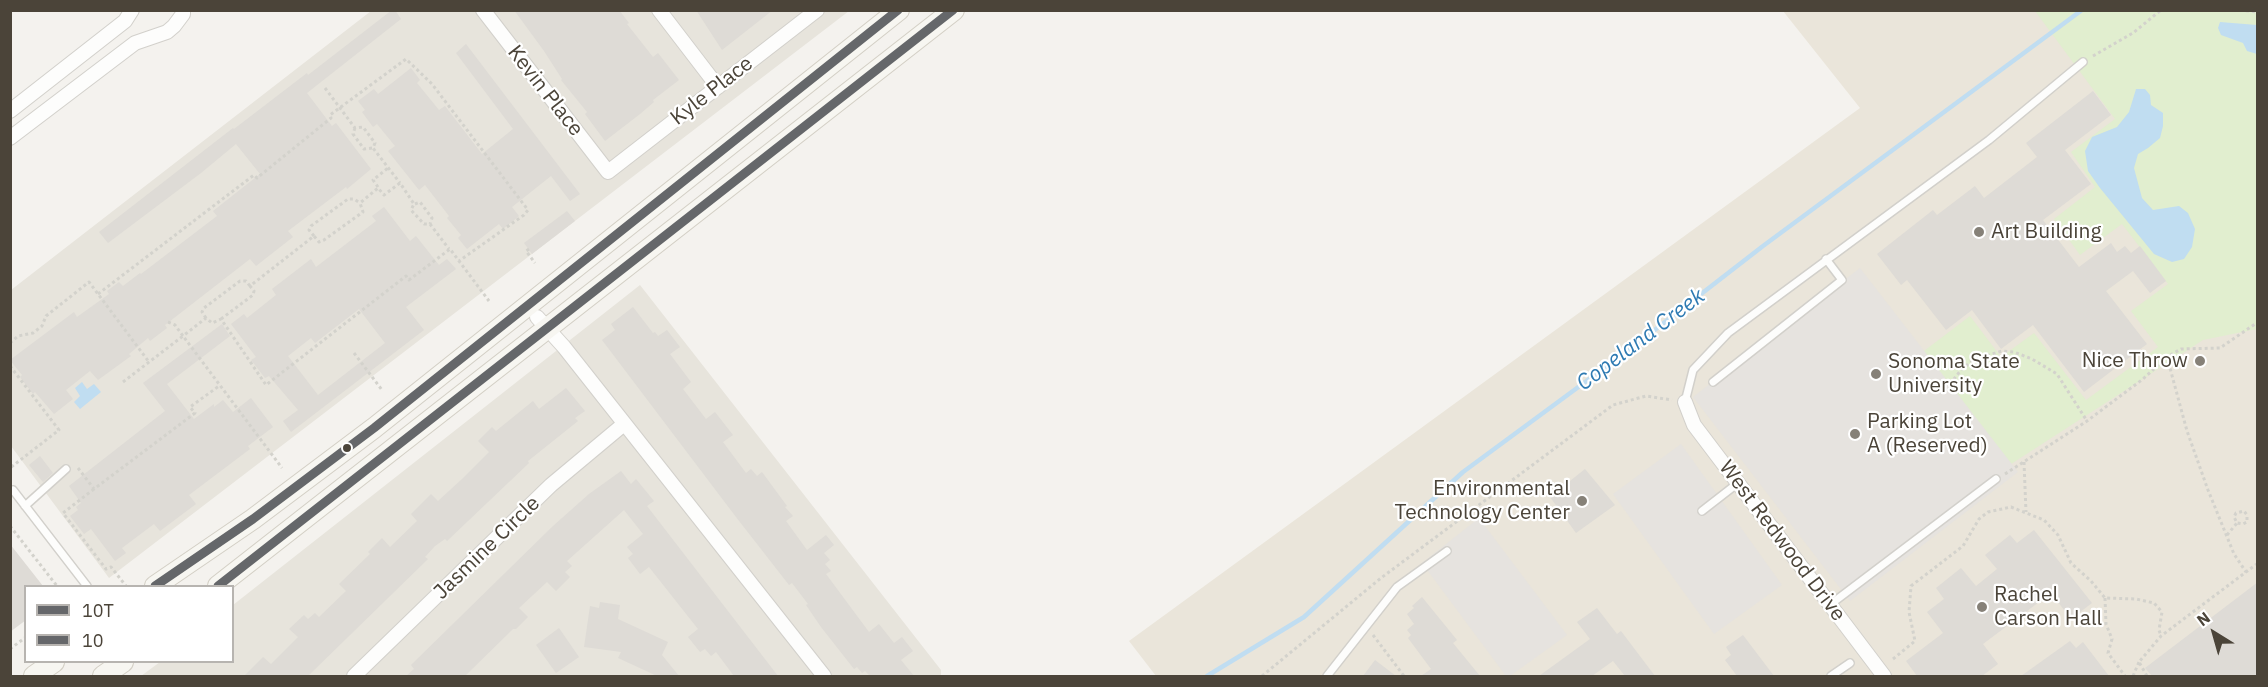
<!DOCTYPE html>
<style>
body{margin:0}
#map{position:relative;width:2268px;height:687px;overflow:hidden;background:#f4f2ee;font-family:"IBM Plex Sans",sans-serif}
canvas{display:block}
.frame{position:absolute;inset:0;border:12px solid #4b4439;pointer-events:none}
.legend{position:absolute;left:24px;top:585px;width:210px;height:78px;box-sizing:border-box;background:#fff;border:2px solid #b7b4b0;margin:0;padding:8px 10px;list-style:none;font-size:18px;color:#4b4439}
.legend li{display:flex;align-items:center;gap:12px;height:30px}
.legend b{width:30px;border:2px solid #b7b4b0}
.north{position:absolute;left:2184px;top:603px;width:60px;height:60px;-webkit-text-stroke:4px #fff;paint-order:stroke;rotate:323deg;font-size:16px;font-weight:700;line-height:24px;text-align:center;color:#4b4439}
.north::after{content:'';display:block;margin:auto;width:21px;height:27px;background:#4b4439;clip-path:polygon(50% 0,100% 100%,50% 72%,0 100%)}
</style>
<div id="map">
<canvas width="2268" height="687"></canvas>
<div class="frame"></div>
<ul class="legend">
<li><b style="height:8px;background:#65676a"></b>10T</li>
<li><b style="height:8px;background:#65676a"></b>10</li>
</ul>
<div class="north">N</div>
</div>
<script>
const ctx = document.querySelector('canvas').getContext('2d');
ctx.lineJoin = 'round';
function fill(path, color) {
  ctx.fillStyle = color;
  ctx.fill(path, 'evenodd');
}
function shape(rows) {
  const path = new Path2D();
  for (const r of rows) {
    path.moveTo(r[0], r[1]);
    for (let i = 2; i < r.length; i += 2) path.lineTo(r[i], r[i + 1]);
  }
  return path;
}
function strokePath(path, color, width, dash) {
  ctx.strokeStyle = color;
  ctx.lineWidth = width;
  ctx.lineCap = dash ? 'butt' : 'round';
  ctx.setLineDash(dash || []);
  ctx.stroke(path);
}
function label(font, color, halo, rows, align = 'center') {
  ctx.font = font + ' "IBM Plex Sans",sans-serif';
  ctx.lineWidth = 4.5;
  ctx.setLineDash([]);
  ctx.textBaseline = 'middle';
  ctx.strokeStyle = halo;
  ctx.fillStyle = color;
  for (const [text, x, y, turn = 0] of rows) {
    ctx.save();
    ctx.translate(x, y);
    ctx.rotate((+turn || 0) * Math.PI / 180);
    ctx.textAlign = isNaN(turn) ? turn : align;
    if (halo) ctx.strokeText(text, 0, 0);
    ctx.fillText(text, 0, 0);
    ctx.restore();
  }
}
const residential = shape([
 [371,11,849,11,109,578,11,446,11,290],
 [640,285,941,670,941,676,141,676,160,662,232,662,233,605]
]);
const education = shape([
 [1783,11,2257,11,2257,676,1156,676,1129,641,1860,108]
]);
const green = shape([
 [2035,11,2257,11,2257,329,2203,340,2008,466,1920,354,1970,316,2001,357,2034,333,2086,400,2158,347,2131,311,2168,284,2122,224,2080,255,2054,219,2095,187,2071,152,2115,119]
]);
const parking = shape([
 [1860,268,2018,472,1850,601,1693,397],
 [1681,444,1782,585,1714,634,1613,494],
 [1479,518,1567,635,1510,676,1506,676,1422,563]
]);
const water = shape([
 [2220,22,2257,25,2257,54,2247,51,2243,43,2221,35,2218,28],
 [2136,89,2145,89,2150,95,2151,105,2163,113,2163,126,2160,138,2148,148,2138,154,2134,168,2142,198,2153,210,2179,206,2188,213,2195,229,2192,247,2184,259,2172,262,2154,254,2100,188,2088,171,2085,151,2092,137,2117,127,2129,112],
 [82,382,87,389,94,384,101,392,80,409,74,402,80,396,75,388]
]);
const stream = shape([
 [1207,676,1304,617,1463,472,1634,346,1763,246,2082,10]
]);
const building = shape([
 [392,10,395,10,401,19,307,93,332,126,336,123,371,169,347,189,346,187,288,231,293,237,256,266,250,259,165,325,167,328,150,341,148,338,129,354,131,356,98,380,90,371,66,390,73,399,54,414,35,392,33,394,20,377,22,375,10,360,74,312,77,317,109,294,107,291,119,282,123,286,140,273,141,274,217,216,213,211,260,174,236,144,201,173,108,243,99,232,233,128,234,129,307,73,308,75],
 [514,10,619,10,629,23,627,24,653,57,658,53,679,80,653,100,654,102,640,114,605,141,585,114,587,112,561,80,562,79,544,51],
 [696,10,773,10,722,50],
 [466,44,580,194,570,201,551,176,512,207,519,216,503,229,499,224,467,249,458,238,461,235,447,218,449,216,425,185,419,190,388,151,395,146,377,124,373,127,362,112,365,110,358,101,374,89,378,94,411,68,420,80,417,83,439,110,445,106,482,154,513,129,456,53],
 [2093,91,2111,115,2065,150,2091,184,2043,220,2079,267,2111,243,2117,252,2125,246,2131,253,2140,246,2166,281,2150,293,2133,271,2106,291,2147,344,2084,392,2033,325,2001,349,1972,310,1946,330,1907,280,1901,285,1877,254,1933,210,1937,215,1975,186,1984,198,2037,157,2026,143],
 [384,207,410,241,416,236,439,265,447,259,456,269,406,307,424,330,291,432,283,421,298,410,269,376,265,378,251,360,256,357,231,324,244,314,247,318,276,295,272,289,311,259,316,267,376,221,372,216],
 [359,309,385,343,318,395,288,356,311,338,315,343],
 [567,211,575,221,532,254,524,243],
 [633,307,653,333,655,332,658,336,667,330,680,347,670,354,691,382,683,389,706,419,715,412,733,435,723,442,746,473,751,469,757,476,762,472,787,506,785,507,793,516,786,521,807,550,826,535,834,545,824,553,830,560,825,564,831,571,826,574,869,632,879,624,894,643,902,637,913,651,901,660,914,676,870,676,865,671,862,673,857,667,854,669,821,627,806,605,808,604,792,583,789,585,736,517,602,340,615,330,611,324],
 [222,324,230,336,167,384,194,419,214,404,214,407,223,400,233,412,251,398,273,427,248,446,250,449,189,495,196,504,160,531,154,524,122,548,126,553,115,561,91,529,84,534,70,516,78,510,76,507,81,503,69,486,165,411,143,383],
 [566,388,585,411,575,418,578,421,528,461,529,463,447,541,445,539,435,546,425,557,428,559,308,676,244,676,263,657,271,664,298,637,289,629,304,615,308,619,315,613,319,617,346,591,339,584,370,554,368,552,382,538,390,547,417,521,411,514,431,494,438,501,462,479,489,452,478,441,492,427,496,431,533,401,539,409],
 [40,456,53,473,43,482,29,465],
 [1585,469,1615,505,1576,533,1550,497],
 [621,471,631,484,636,479,654,501,647,506,778,676,734,676,716,652,711,656,705,649,700,652,688,637,698,629,649,567,640,574,628,558,633,554,627,547,643,534,624,510,567,561,572,566,565,572,570,577,556,591,547,582,519,608,528,617,516,629,513,629,465,676,406,676,414,669,411,665,553,526,589,494],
 [2034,530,2092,603,2071,619,2051,593,1983,644,1998,664,1982,676,1917,676,1906,661,1943,633,1927,612,1944,599,1936,588,1961,568,1976,586,1997,569,1985,555,2010,535,2017,543],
 [10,544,43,586,26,586,26,620,10,632],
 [2258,582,2258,676,2152,676,2145,668],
 [1422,597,1457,640,1453,643,1480,676,1421,676,1431,669,1408,638,1411,635,1407,630,1414,624,1407,614,1414,608,1412,606],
 [600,602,620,605,618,619,668,642,662,655,679,676,657,676,618,658,621,652,584,647,590,606,599,608],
 [1597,608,1617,634,1621,631,1655,676,1625,676,1613,661,1592,676,1539,676,1590,639,1577,622],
 [559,628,579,657,556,673,536,645],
 [1743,635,1774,676,1737,676,1725,660,1731,655,1726,647],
 [2070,641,2076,648,2083,642,2109,676,2021,676],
 [1375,660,1396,676,1363,676]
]);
const path = shape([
 [2240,10,2258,12],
 [2093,56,2133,33,2161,10],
 [325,88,355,128,363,127,375,143,373,148,400,183],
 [355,128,353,134,364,149,373,148],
 [378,187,373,180,388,168],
 [415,204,420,202,432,218,430,224],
 [314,236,309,230,311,226,348,199,354,199,360,203],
 [529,249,526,251,535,263],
 [98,294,254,175,257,178,331,118,330,115,406,59,432,84,528,210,524,215,459,261],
 [206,318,202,312,204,308,240,281,246,281,250,286],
 [221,319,253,295,254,291,250,286,314,236,319,242,324,240,363,212,360,203,378,188,384,195,400,183,414,204,411,210,424,224,430,224,449,249],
 [168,322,175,325,183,336,206,318,212,323,221,319,266,385,406,276,409,280,450,249,489,301],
 [10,343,18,336,33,333,42,326,46,316,89,282,149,362],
 [354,353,382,390],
 [2167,357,2187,431,2208,490,2234,554,2246,572],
 [10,366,59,430,10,468],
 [123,382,183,336,282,468],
 [1950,384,1961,370,1973,360,2002,351,2014,352,2032,359,2057,374,2087,421],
 [2024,462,2026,512],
 [78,468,94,489,195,413,190,407,219,386],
 [2005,474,2087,421,2143,379,2167,357,2181,349,2220,348,2258,322],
 [94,489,63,513,106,569,111,567,126,586],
 [10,526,57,586],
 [2227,535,2237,523,2234,517,2236,513,2244,511,2247,515,2247,522,2243,524,2237,523],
 [2105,598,2106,624,2112,639,2108,653,2125,676],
 [1373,635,1404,676],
 [10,649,26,637],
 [1893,659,1915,641,1909,612,1911,586,1963,546,1979,519,1988,512,2011,507,2044,520,2058,535,2071,563,2091,581,2105,598,2136,599,2154,603,2162,612,2159,630,2161,636],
 [1262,676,1381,578,1613,405,1646,396,1672,400],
 [2133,676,2139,662],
 [2147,676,2139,662,2161,636,2258,563]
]);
const lane = shape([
 [1713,382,1842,280,1826,259],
 [1685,402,1693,370,1728,333,1989,140,2083,62],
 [13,490,87,586],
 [25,506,66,469],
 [1702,511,1738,483],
 [1831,604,1996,479],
 [1327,676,1397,587,1447,551],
 [1831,676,1850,663]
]);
const street = shape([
 [483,10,608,172,817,10],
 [659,10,718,87],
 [10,111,125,21,132,10],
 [10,138,135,43,167,32,174,26,183,14,183,10],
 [537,317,564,347,824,676],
 [1685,402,1694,425,1884,676],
 [354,676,551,485,624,424]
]);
const secondary = shape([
 [155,586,253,519,374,428,899,10],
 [218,586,954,10],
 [34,676,54,662],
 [103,676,123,662]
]);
const bus1 = shape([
 [218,586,953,10]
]);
const bus2 = shape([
 [155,586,253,519,374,428,898,10]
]);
const markers = [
 [1979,232,6,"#868178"],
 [2200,361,6,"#868178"],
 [1876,374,6,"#868178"],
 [1855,434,6,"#868178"],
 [347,448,5,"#4b4439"],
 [1582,501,6,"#868178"],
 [1982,607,6,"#868178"]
];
const streetNames = [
 ["Kevin Place",545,91,52],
 ["Kyle Place",712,91,-38],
 ["West Redwood Drive",1782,541,53],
 ["Jasmine Circle",487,548,-44]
];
const poiNames = [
 ["Art Building",1991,232],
 ["Nice Throw",2188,361,"right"],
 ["Sonoma State",1888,362],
 ["University",1888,386],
 ["Parking Lot",1867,422],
 ["A (Reserved)",1867,446],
 ["Environmental",1570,489,"right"],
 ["Technology Center",1570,513,"right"],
 ["Rachel",1994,595],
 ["Carson Hall",1994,619]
];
const waterNames = [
 ["Copeland Creek",1641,340,-37]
];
fill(residential, '#e7e4dc');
fill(education, '#eae5da');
fill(green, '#e1eecf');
fill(parking, '#e6e3df');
fill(water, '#c0ddf1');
strokePath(stream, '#c0ddf1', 4.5);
fill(building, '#dedbd6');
strokePath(lane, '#d2d0cb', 10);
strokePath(street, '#d2d0cb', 16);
strokePath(secondary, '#d3cfc5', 22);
strokePath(path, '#d3d2cc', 3, [3, 3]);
strokePath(lane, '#fdfdfc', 7);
strokePath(street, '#fdfdfc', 14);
strokePath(secondary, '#f7f6f1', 20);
strokePath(bus1, '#65676a', 9);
strokePath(bus2, '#65676a', 9);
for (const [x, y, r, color] of markers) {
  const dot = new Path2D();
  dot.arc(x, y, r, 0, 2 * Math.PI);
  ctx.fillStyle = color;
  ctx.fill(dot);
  strokePath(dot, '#fff', 2);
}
label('21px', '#4b4439', '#fff', streetNames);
label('21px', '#4b4439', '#fff', poiNames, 'left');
label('italic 22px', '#2e7ab2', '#fff', waterNames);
</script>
